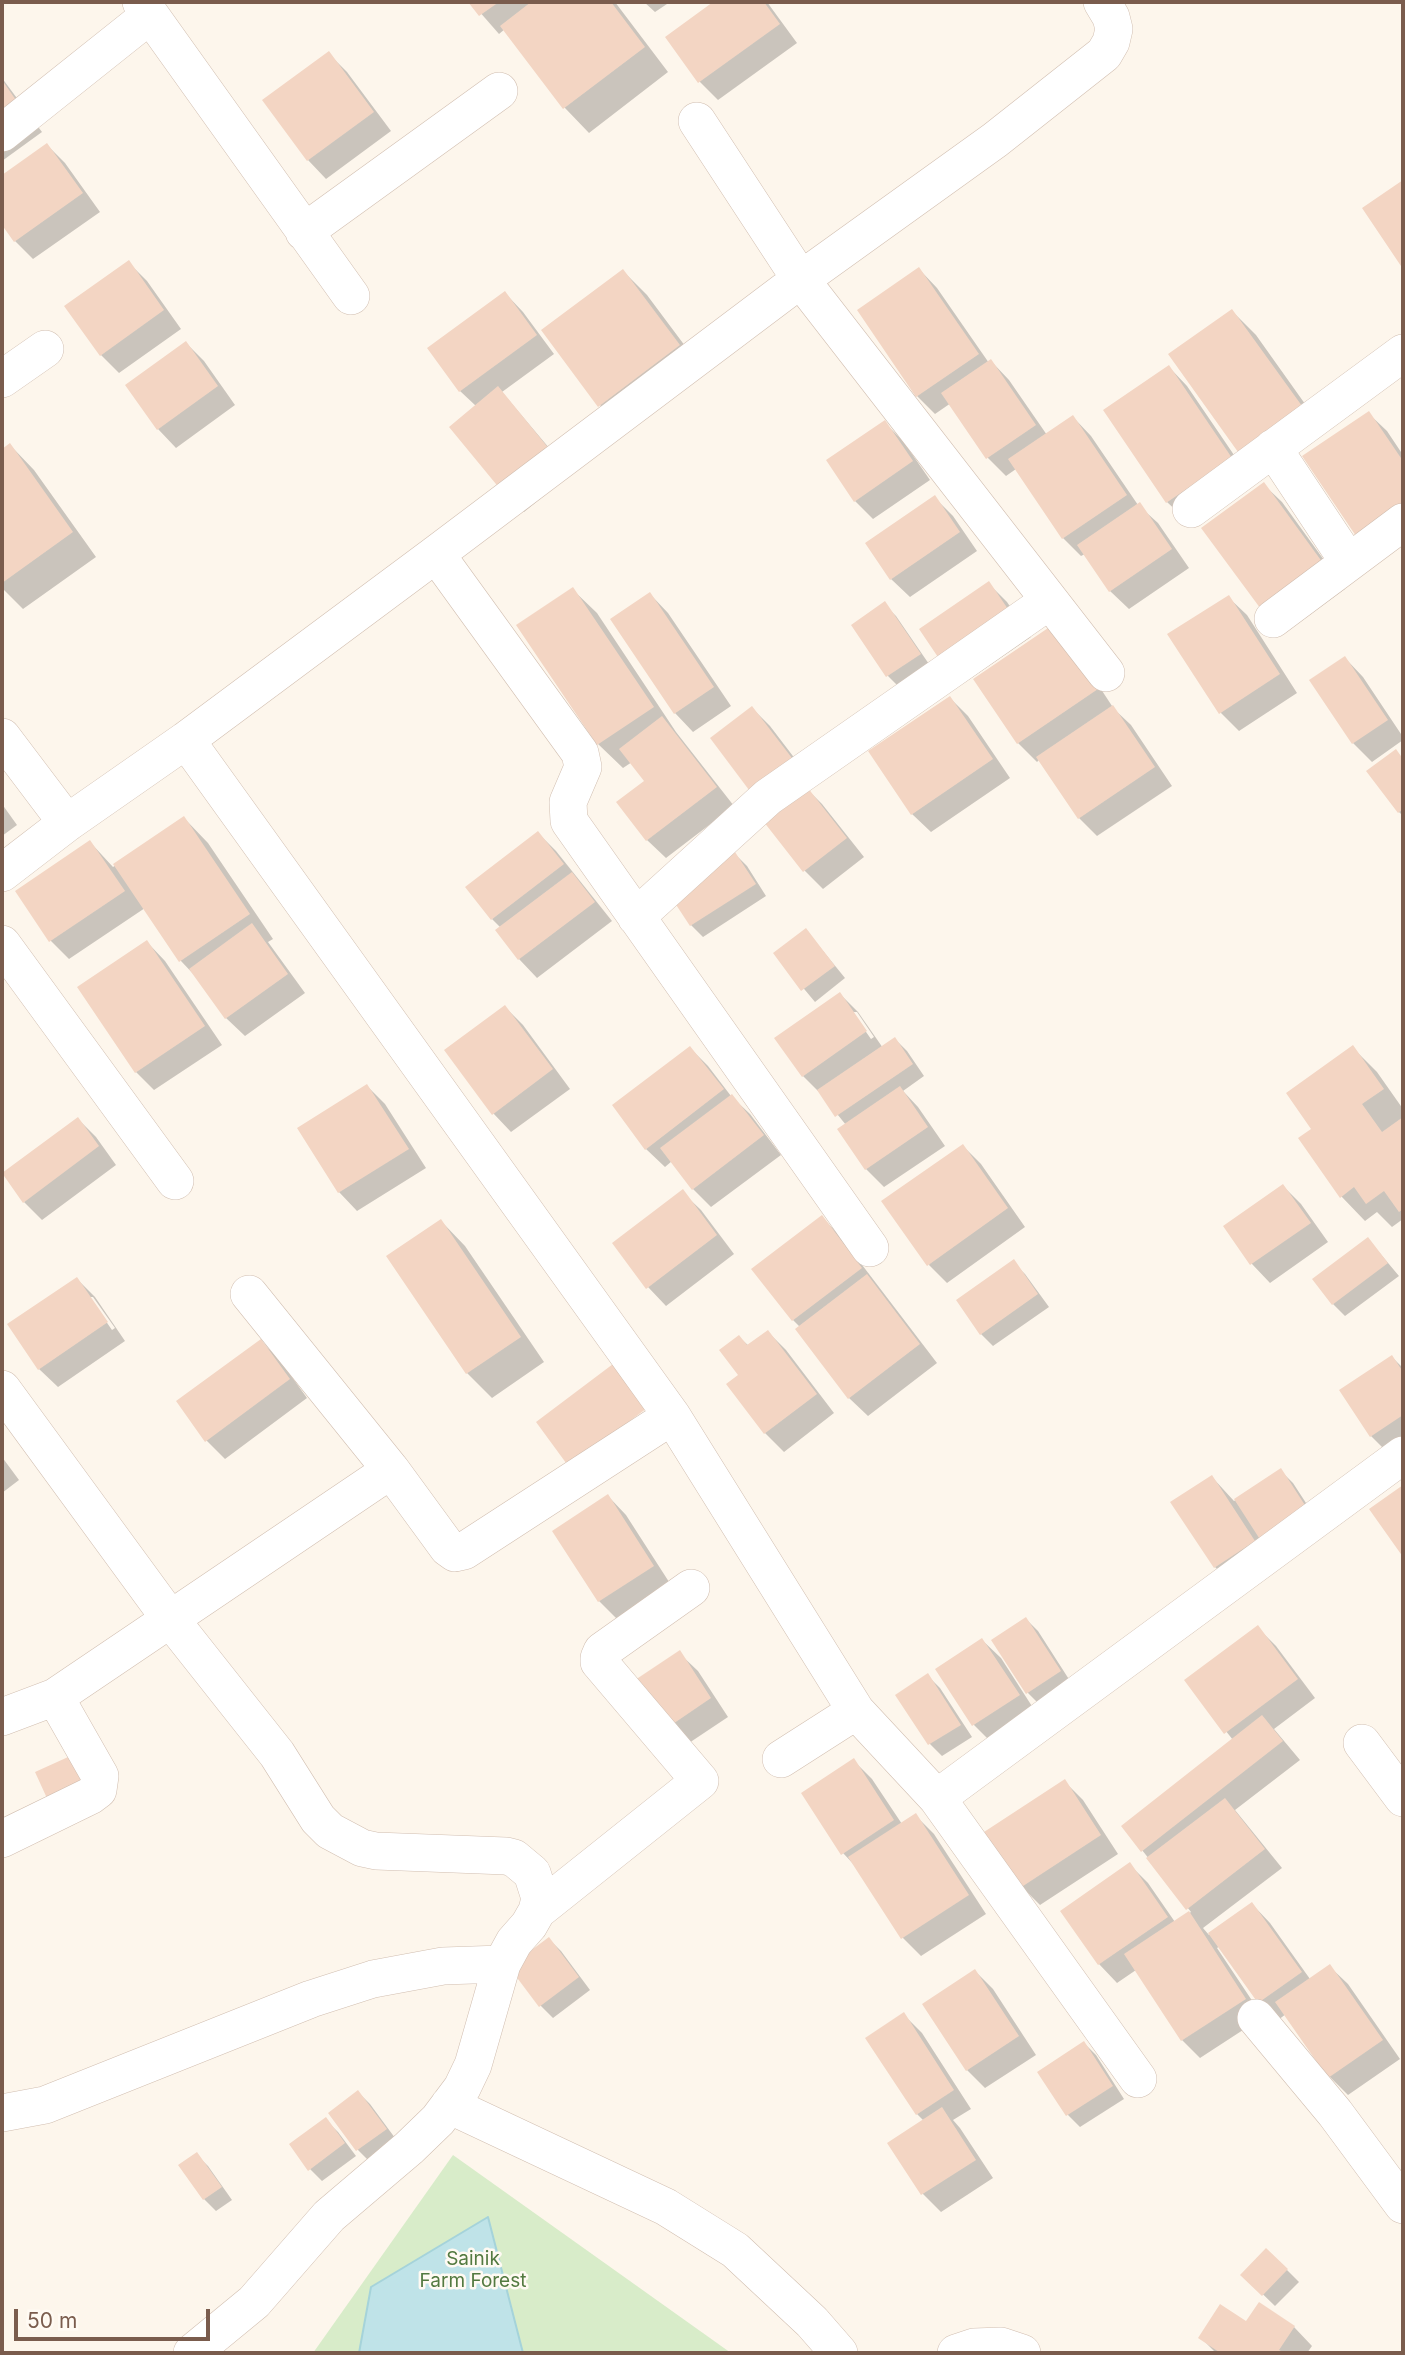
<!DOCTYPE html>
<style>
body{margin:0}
#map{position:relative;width:1405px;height:2355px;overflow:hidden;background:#fdf6ec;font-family:Inter,sans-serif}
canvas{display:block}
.frame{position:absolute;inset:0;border:4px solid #7a5c4d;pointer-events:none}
.scale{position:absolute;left:14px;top:2309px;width:196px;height:32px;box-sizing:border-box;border:4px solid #7a5c4d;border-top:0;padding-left:9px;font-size:21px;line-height:24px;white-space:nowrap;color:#7a5c4d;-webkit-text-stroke:5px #fffaf3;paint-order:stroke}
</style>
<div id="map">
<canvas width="1405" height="2355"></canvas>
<div class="frame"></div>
<div class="scale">50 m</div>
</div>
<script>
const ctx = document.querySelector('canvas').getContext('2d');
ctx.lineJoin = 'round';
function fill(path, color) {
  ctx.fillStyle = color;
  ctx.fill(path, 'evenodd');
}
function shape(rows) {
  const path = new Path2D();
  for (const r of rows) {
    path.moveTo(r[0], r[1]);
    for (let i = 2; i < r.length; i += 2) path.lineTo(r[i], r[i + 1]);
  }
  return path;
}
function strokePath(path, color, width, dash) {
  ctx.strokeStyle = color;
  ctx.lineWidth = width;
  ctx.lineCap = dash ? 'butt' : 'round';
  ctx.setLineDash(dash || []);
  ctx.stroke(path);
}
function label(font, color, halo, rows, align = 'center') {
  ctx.font = font + ' Inter,sans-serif';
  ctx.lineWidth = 5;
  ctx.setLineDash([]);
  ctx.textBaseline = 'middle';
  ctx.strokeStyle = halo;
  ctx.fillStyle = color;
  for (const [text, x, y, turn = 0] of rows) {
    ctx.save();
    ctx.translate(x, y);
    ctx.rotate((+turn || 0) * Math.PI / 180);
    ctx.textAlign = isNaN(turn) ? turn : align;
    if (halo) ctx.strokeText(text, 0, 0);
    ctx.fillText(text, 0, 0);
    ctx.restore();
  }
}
const green = shape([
 [453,2155,731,2353,313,2353]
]);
const water = shape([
 [488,2217,523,2353,359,2353,371,2287,488,2217]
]);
const shadow = shape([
 [471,2,615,2,668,72,589,133,565,108,505,29,499,34],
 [644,2,670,2,655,12],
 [716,2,767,2,797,43,718,100,700,82,667,37],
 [329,54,347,72,391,131,326,179,308,160],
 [2,78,42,132,2,161],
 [47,145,65,163,100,212,33,259,15,241,2,222,2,178],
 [128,262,147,281,181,329,119,373,101,355],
 [919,269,937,288,989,363,991,361,1009,380,1047,435,1073,417,1091,436,1138,505,1158,523,1189,568,1129,609,1110,591,1085,554,1081,556,1063,538,1016,469,1006,476,988,458,951,403,935,414,917,396],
 [623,271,647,295,703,370,624,430,600,405],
 [505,293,523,312,554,354,502,392,571,474,524,512,506,494,476,406,460,391],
 [1232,311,1256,335,1325,432,1264,475],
 [186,343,204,361,235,405,176,448,158,429,127,385],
 [1169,367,1187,386,1249,477,1186,520,1167,502],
 [1368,413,1387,431,1403,455,1403,539],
 [884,422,903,441,930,480,873,519,855,501],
 [10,445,34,470,96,557,23,609,2,588,2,451],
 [1263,484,1282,502,1345,589,1285,633,1267,615],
 [935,498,953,516,977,551,910,597,891,579],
 [989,584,1007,602,1031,637,964,683,945,665],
 [572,589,597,613,676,732,734,806,666,858,647,840,646,781,632,762,623,768,598,744],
 [650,594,668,613,731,706,693,732,675,713,612,620],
 [1228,597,1247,615,1297,693,1239,731,1221,713],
 [884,604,896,616,931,667,900,688,888,676,853,625],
 [1072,645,1114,709,1131,725,1172,786,1097,836,1079,818,1039,760,1037,762,1018,743,975,679],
 [1345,658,1363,677,1403,737,1403,740,1372,762,1353,743,1311,681],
 [950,698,968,716,1010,778,931,832,912,814],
 [752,708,770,726,812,781,804,786,822,804,864,857,823,889,805,871,763,817],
 [1396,751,1403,759,1403,816,1399,812],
 [2,804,17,825,2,836],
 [184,818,208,843,273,939,268,942,305,993,245,1036,226,1018,198,979,181,961,145,908,69,959,51,941,17,891,90,842,113,867],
 [538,833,556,851,612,921,537,978,519,959,497,931,501,928,492,919],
 [735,854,747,866,766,896,703,937,691,925],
 [806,930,845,978,815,1002,775,954],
 [147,942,165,961,222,1045,154,1090,136,1072],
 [840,994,858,1012,883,1048,895,1039,907,1051,924,1076,903,1091,918,1107,945,1146,884,1187,866,1169,846,1125,821,1094,803,1076],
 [852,1012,857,1012,874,1037,871,1039],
 [505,1007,523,1025,570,1089,511,1132,493,1113],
 [690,1048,708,1066,731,1096,750,1114,781,1155,711,1207,693,1189,672,1161,665,1167,646,1149],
 [1353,1048,1377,1072,1403,1109,1403,1219,1392,1227,1377,1212,1365,1221,1341,1196,1313,1129],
 [367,1086,385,1104,426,1168,357,1211,339,1192,299,1129],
 [78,1119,96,1137,116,1165,42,1220,24,1202],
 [963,1146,981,1164,1025,1227,947,1283,929,1265],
 [1283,1186,1301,1204,1328,1242,1270,1283,1252,1264,1225,1226],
 [682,1192,701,1210,734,1254,666,1306,648,1287],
 [822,1217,840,1236,937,1363,868,1416,849,1398,797,1329,800,1327,793,1320],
 [441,1221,465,1246,544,1362,492,1398,467,1373,388,1257],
 [1368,1239,1399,1276,1345,1316,1333,1304],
 [1013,1262,1025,1274,1049,1307,993,1346,981,1334],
 [77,1279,95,1297,125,1341,58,1387,39,1369],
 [89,1297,93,1297,115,1328,112,1330],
 [768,1332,786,1350,834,1413,784,1452,765,1433,728,1385,740,1376,739,1337,749,1346],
 [261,1341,279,1359,307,1398,225,1459,206,1440],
 [1392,1357,1403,1368,1403,1445,1389,1454,1371,1436],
 [2,1457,19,1480,2,1493],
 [1281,1471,1293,1483,1321,1526,1233,1585,1215,1567,1212,1477,1234,1501],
 [608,1496,626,1515,671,1585,617,1619,599,1601],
 [1026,1619,1038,1631,1072,1684,1040,1705,1028,1693],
 [1257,1627,1276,1646,1315,1698,1274,1729,1300,1760,1235,1810,1282,1868,1203,1928,1209,1935,1252,1904,1270,1923,1310,1979,1329,1966,1348,1984,1400,2059,1348,2095,1329,2076,1286,2014,1278,2020,1260,2002,1220,1946,1217,1948,1263,2017,1200,2058,1182,2040,1136,1970,1117,1983,1099,1964,1062,1911,1130,1865,1148,1883,1175,1922,1191,1912,1123,1826,1233,1740,1186,1681],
 [982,1640,1001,1658,1037,1714,992,1743,974,1725],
 [679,1653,698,1671,728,1717,683,1747,634,1682],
 [928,1676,940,1688,972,1737,942,1756,930,1744,898,1695],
 [854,1761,872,1779,902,1824,915,1815,934,1834,986,1914,921,1956,903,1938,857,1868,843,1853],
 [1064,1781,1083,1800,1118,1854,1040,1905,1022,1887],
 [549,1939,561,1951,590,1990,553,2018,541,2006,511,1967],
 [975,1971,993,1989,1036,2055,985,2088,967,2070],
 [904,2015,922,2033,971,2109,953,2120,960,2128,993,2178,941,2212,923,2194,890,2144,924,2121,917,2114],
 [1084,2043,1096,2055,1124,2099,1080,2127,1068,2115,1039,2072],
 [358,2092,370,2104,398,2142,370,2162,358,2150,330,2113],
 [326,2120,338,2132,356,2156,322,2181,310,2169],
 [196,2154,208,2166,232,2200,216,2211,204,2199,180,2165],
 [1267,2250,1299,2282,1275,2306,1243,2275],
 [1246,2324,1294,2327,1312,2346,1307,2353,1216,2353,1200,2337]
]);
const building = shape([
 [468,2,499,2,479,16],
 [531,2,611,2,645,47,563,109,500,26],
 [713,2,764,2,780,24,698,83,665,37],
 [329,51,374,112,307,161,262,100],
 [2,80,25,113,2,130],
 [47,143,83,193,14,242,2,225,2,175],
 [1403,180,1403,269,1362,208],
 [129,260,164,310,100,356,64,306],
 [919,267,979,354,916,397,857,310],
 [623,269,680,345,598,407,541,330],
 [505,291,537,335,459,392,427,348],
 [1232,309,1302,406,1238,452,1168,354],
 [186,341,218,386,157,430,125,385],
 [991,359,1036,425,986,459,941,393],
 [1169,365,1232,458,1166,503,1103,410],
 [498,386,554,455,505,495,449,427],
 [1369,411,1403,461,1403,508,1358,539,1302,456],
 [1073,415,1127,495,1062,539,1008,459],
 [885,420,913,461,854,502,826,460],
 [10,443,73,532,2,583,2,449],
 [1264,482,1328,570,1266,616,1201,528],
 [935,495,960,532,890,580,865,543],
 [1140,502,1172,549,1109,592,1077,545],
 [989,581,1014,618,944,666,919,629],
 [573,587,654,707,597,745,516,625],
 [650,592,714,687,674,714,610,619],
 [1229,595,1280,674,1219,714,1167,634],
 [885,601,921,654,886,677,851,625],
 [1054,624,1098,689,1017,744,973,679],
 [1345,656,1388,720,1352,744,1309,680],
 [950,696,993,759,911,815,868,751],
 [1113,705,1155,767,1078,819,1036,757],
 [752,706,795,762,752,794,710,738],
 [662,716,717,787,646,841,616,802,644,781,619,749],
 [1396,749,1403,759,1403,809,1398,813,1366,771],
 [804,783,847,838,803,872,760,817],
 [184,816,250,914,179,962,113,864],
 [538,831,564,864,491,920,465,887],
 [90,840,125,891,49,942,15,891],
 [735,852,756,884,690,926,669,894],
 [572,872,595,902,518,960,495,930],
 [252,923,288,974,225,1019,189,969],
 [806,928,835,966,801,991,773,953],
 [147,940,205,1026,135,1073,77,987],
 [840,992,867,1031,802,1077,774,1038],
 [505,1005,553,1069,492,1115,444,1050],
 [895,1037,913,1064,835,1117,817,1090],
 [1353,1045,1384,1089,1362,1104,1382,1132,1403,1117,1403,1209,1399,1212,1384,1191,1366,1204,1354,1187,1340,1198,1298,1138,1311,1129,1286,1093],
 [690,1046,724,1089,645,1150,612,1105],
 [367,1084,409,1149,338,1193,297,1128],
 [900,1086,928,1127,865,1170,837,1129],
 [732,1094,764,1135,692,1190,660,1148],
 [78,1117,99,1146,23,1203,2,1173],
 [963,1144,1008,1208,927,1266,881,1201],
 [1283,1184,1311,1223,1250,1265,1223,1226],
 [683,1189,717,1235,646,1289,612,1243],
 [822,1215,862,1268,792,1321,751,1269],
 [441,1219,521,1337,466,1374,386,1256],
 [1368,1237,1388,1263,1332,1305,1312,1279],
 [1014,1259,1038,1294,980,1335,956,1300],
 [867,1274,920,1344,848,1399,795,1329],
 [77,1277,108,1322,38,1370,7,1324],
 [768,1330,817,1394,764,1434,726,1384,738,1375,719,1350,739,1335,747,1345],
 [261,1339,290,1379,205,1442,176,1401],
 [1392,1355,1403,1372,1403,1415,1370,1437,1339,1390],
 [617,1361,651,1405,569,1467,536,1422],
 [1281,1468,1310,1513,1263,1544,1234,1499],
 [1212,1475,1255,1541,1214,1568,1170,1502],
 [1403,1485,1403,1557,1369,1509],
 [608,1494,654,1566,598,1602,552,1531],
 [1026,1617,1061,1671,1026,1694,991,1640],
 [1258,1625,1298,1679,1224,1734,1184,1680],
 [982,1638,1020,1695,972,1726,935,1669],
 [680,1650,711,1698,664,1730,632,1682],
 [928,1673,961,1725,928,1745,895,1695],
 [1262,1715,1283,1741,1141,1852,1121,1826],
 [77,1753,94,1788,51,1807,35,1772],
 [854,1758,894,1820,841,1855,801,1793],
 [1065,1779,1101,1835,1020,1888,984,1832],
 [1225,1798,1265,1849,1186,1910,1146,1858],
 [916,1813,969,1895,901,1939,848,1857],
 [1130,1862,1168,1917,1098,1965,1060,1911],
 [1252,1902,1302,1972,1258,2003,1208,1933],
 [1189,1911,1246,1999,1181,2041,1124,1954],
 [549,1937,579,1977,539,2007,509,1967],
 [1330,1964,1383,2040,1328,2078,1275,2002],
 [975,1969,1019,2036,966,2071,922,2004],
 [904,2012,954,2090,916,2115,865,2038],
 [1084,2041,1113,2086,1066,2116,1037,2072],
 [358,2090,387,2129,356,2151,328,2113],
 [942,2107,976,2160,921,2195,887,2143],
 [326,2117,345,2143,308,2171,289,2144],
 [197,2152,222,2187,203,2200,178,2165],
 [1266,2248,1288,2269,1262,2296,1240,2275],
 [1259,2302,1295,2326,1279,2350,1285,2353,1217,2353,1219,2352,1198,2338,1220,2304,1246,2321]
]);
const minor = shape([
 [141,2,351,296],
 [697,121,801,280,1106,673],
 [2,133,150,15],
 [304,232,499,91],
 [2,379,45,349],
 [1273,448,1348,561],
 [1191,509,1403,353],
 [436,554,580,753,583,767,568,802,569,821,870,1248],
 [1273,619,1403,522],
 [2,737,67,823],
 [186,740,672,1416,856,1711],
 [2,873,67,823,186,740,436,554,785,291,995,140,1104,54,1111,42,1114,29,1111,17,1102,2],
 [636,917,768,797,1049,601],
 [2,944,175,1181],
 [249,1294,391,1470,448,1548,455,1553,464,1551,672,1416],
 [2,1389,171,1620,277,1754,318,1819,330,1831,362,1848,376,1851,506,1856,514,1858,532,1873,540,1898,537,1911,529,1925,514,1942,502,1964,473,2065,462,2088,438,2120,409,2148,329,2216,254,2302,192,2353],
 [2,1717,55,1697,391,1470],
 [1362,1743,1403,1798],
 [781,1759,856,1711,937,1798,1138,2079],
 [937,1798,1403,1455],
 [2,1839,90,1796,98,1790,100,1776,55,1697],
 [537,1911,700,1781,599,1662,599,1658,602,1651,691,1588],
 [1256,2018,1335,2113,1403,2205],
 [449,2105,666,2207,735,2250,812,2322,839,2353],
 [2,2113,45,2105,311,1999,373,1979,443,1966,502,1964],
 [956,2353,974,2347,1001,2346,1022,2353]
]);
const parkNames = [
 ["Sainik",473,2259],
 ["Farm Forest",473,2281]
];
fill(green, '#d8ecc9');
fill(water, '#bfe3e8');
strokePath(water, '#a5d3da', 2);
fill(shadow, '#0003');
fill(building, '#f3d5c3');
strokePath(minor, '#d1beb0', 38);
strokePath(minor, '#fff', 37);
label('19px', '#537a41', '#fffaf3', parkNames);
</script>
